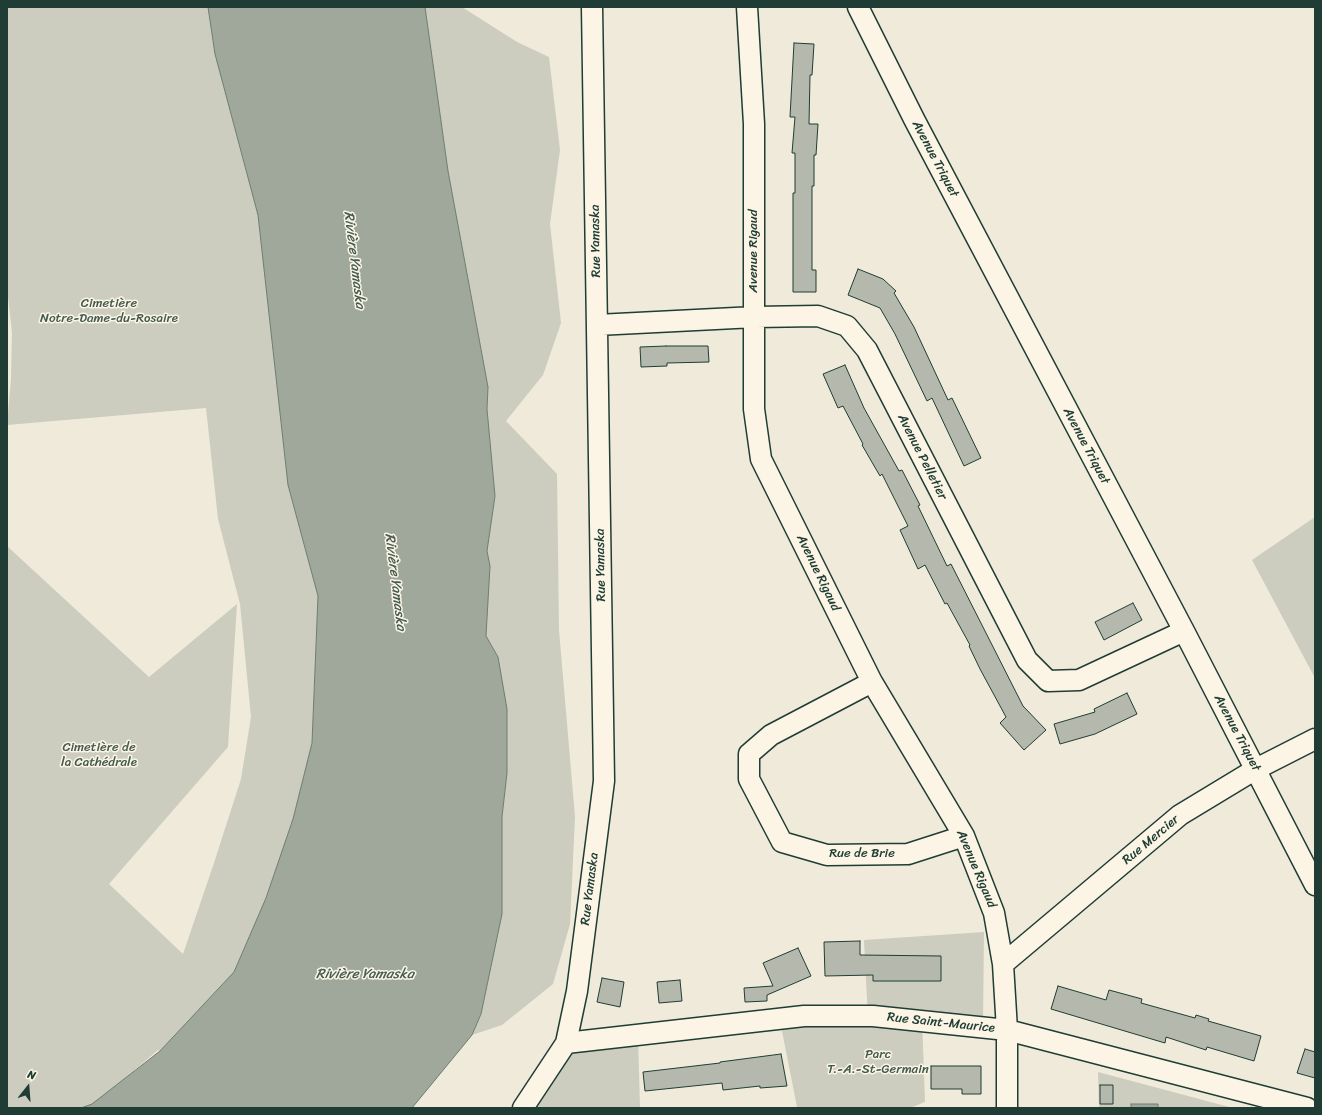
<!DOCTYPE html>
<meta charset="utf-8">
<style>
body{margin:0}
#map{position:relative;width:1322px;height:1115px;overflow:hidden;background:#efeada;font-family:Sriracha,sans-serif}
canvas{display:block}
.frame{position:absolute;inset:0;border:8px solid #1f3d34;pointer-events:none}
.north{position:absolute;left:8px;top:1067px;width:40px;height:40px;-webkit-text-stroke:3px #fcf5e5;paint-order:stroke;rotate:17deg;font-size:11px;font-weight:700;line-height:16px;text-align:center;color:#1f3d34}
.north::after{content:'';display:block;margin:auto;width:14px;height:18px;background:#1f3d34;clip-path:polygon(50% 0,100% 100%,50% 72%,0 100%)}
</style>
<div id="map">
<canvas width="1322" height="1115"></canvas>
<div class="frame"></div>
<div class="north">N</div>
</div>
<script>
const ctx = document.querySelector('canvas').getContext('2d');
ctx.lineJoin = 'round';
function fill(path, color) {
  ctx.fillStyle = color;
  ctx.fill(path, 'evenodd');
}
function shape(rows) {
  const path = new Path2D();
  for (const r of rows) {
    path.moveTo(r[0], r[1]);
    for (let i = 2; i < r.length; i += 2) path.lineTo(r[i], r[i + 1]);
  }
  return path;
}
function strokePath(path, color, width, dash) {
  ctx.strokeStyle = color;
  ctx.lineWidth = width;
  ctx.lineCap = dash ? 'butt' : 'round';
  ctx.setLineDash(dash || []);
  ctx.stroke(path);
}
function label(font, color, halo, rows, align = 'center') {
  ctx.font = font + ' Sriracha,sans-serif';
  ctx.lineWidth = 3;
  ctx.setLineDash([]);
  ctx.textBaseline = 'middle';
  ctx.strokeStyle = halo;
  ctx.fillStyle = color;
  for (const [text, x, y, turn = 0] of rows) {
    ctx.save();
    ctx.translate(x, y);
    ctx.rotate((+turn || 0) * Math.PI / 180);
    ctx.textAlign = isNaN(turn) ? turn : align;
    if (halo) ctx.strokeText(text, 0, 0);
    ctx.fillText(text, 0, 0);
    ctx.restore();
  }
}
const green = shape([
 [7,7,208,7,215,54,258,215,288,485,318,596,312,743,293,819,266,898,234,972,177,1034,160,1051,158,1050,94,1105,81,1108,7,1108,7,546,149,677,237,604,228,747,109,884,183,954,213,866,241,779,251,717,240,604,218,519,206,408,7,425,11,379,12,333,7,287],
 [425,7,462,7,517,42,549,57,560,150,550,224,561,323,543,375,506,421,557,474,559,630,575,817,570,924,553,984,502,1025,472,1035,481,1014,507,773,498,657,486,636,490,566,487,551,495,496,487,409,488,387,448,171],
 [1315,517,1315,678,1252,560],
 [984,932,983,1021,922,1019,925,1102,910,1108,781,1108,797,1107,780,1021,868,1019,864,940],
 [638,1035,640,1108,533,1108,566,1043],
 [1098,1072,1233,1108,1099,1108]
]);
const water = shape([
 [208,7,425,7,448,171,488,387,487,409,495,496,487,551,490,566,486,636,498,657,507,709,507,773,502,817,502,914,481,1014,472,1035,412,1108,81,1108,92,1104,160,1051,234,972,266,898,293,819,312,743,318,596,288,485,258,215,215,54,208,7],
 [1131,1104,1158,1104,1158,1108,1131,1108,1131,1104]
]);
const building = shape([
 [794,43,814,44,812,75,810,75,809,124,818,124,816,155,814,155,814,186,812,186,812,270,816,270,816,292,793,292,793,193,795,193,795,153,792,153,795,117,790,117,794,43],
 [858,269,883,279,896,291,894,293,914,327,948,400,952,398,981,458,964,466,932,398,927,401,895,334,880,308,848,295,858,269],
 [666,346,708,346,709,362,667,363,667,366,641,367,640,347,666,346],
 [845,365,864,408,899,471,902,470,920,505,918,506,947,566,951,564,1023,706,1046,730,1024,750,1000,723,1006,717,980,669,969,646,970,645,947,603,945,604,925,565,918,569,900,530,908,526,882,474,880,476,862,445,863,444,843,406,838,408,823,374,845,365],
 [1133,603,1142,620,1104,640,1095,622,1133,603],
 [1127,693,1137,714,1095,734,1060,744,1054,724,1095,712,1094,709,1127,693],
 [860,941,860,955,941,956,941,981,873,981,873,975,825,976,824,942,860,941],
 [798,948,811,976,767,995,767,1001,745,1002,744,988,773,986,763,963,798,948],
 [602,978,624,982,620,1007,597,1002,602,978],
 [680,980,682,1001,659,1003,657,982,680,980],
 [1058,986,1106,1000,1109,990,1142,999,1141,1003,1195,1018,1196,1015,1209,1019,1208,1021,1261,1036,1254,1061,1207,1047,1206,1050,1166,1037,1165,1043,1051,1009,1058,986],
 [1305,1049,1315,1052,1315,1078,1297,1073,1305,1049],
 [781,1054,787,1086,760,1088,760,1086,723,1090,722,1083,645,1091,643,1072,720,1063,720,1062,781,1054],
 [931,1066,981,1066,981,1094,962,1094,962,1089,931,1089,931,1066],
 [1100,1085,1113,1085,1113,1104,1100,1104,1100,1085]
]);
const minor = shape([
 [747,7,754,124,754,409,761,459,872,682,964,836,994,913,1003,964,1007,1030,1007,1108],
 [858,7,914,119,1184,631,1315,885],
 [597,325,755,317,818,316,847,326,867,350,1027,660,1048,681,1079,680,1184,631],
 [872,682,771,735,749,754,749,779,782,842,827,855,908,854,964,836],
 [1003,964,1180,815,1256,769,1315,739],
 [566,1043,804,1016,873,1016,1007,1030,1307,1108],
 [523,1108,566,1043,577,991,604,781,592,7]
]);
const streetNames = [
 ["Avenue Triquet",935,159,62],
 ["Rue Yamaska",596,241,-91],
 ["Avenue Rigaud",754,251,-90],
 ["Avenue Triquet",1086,446,62],
 ["Avenue Pelletier",922,457,63],
 ["Rue Yamaska",601,565,-91],
 ["Avenue Rigaud",818,573,64],
 ["Avenue Triquet",1237,733,62],
 ["Rue Mercier",1151,840,-40],
 ["Rue de Brie",862,854],
 ["Avenue Rigaud",976,869,67],
 ["Rue Yamaska",590,889,-83],
 ["Rue Saint-Maurice",941,1023,6]
];
const parkNames = [
 ["Cimetière",109,304],
 ["Notre-Dame-du-Rosaire",109,319],
 ["Cimetière de",99,748],
 ["la Cathédrale",99,763],
 ["Parc",878,1055],
 ["T.-A.-St-Germain",878,1070]
];
const waterNames = [
 ["Rivière Yamaska",354,260,83],
 ["Rivière Yamaska",395,582,83],
 ["Rivière Yamaska",365,974]
];
fill(green, '#cccdbf');
fill(water, '#9fa89a');
strokePath(water, '#6c7d71', 1);
fill(building, '#b5b9ad');
strokePath(building, '#1f3d34', 1);
strokePath(minor, '#1f3d34', 23);
strokePath(minor, '#fcf5e5', 20);
label('13px', '#1f3d34', '#fcf5e5', streetNames);
label('13px', '#425a50', '#fcf5e5', parkNames);
label('italic 14px', '#455d53', '#fcf5e5', waterNames);
</script>
